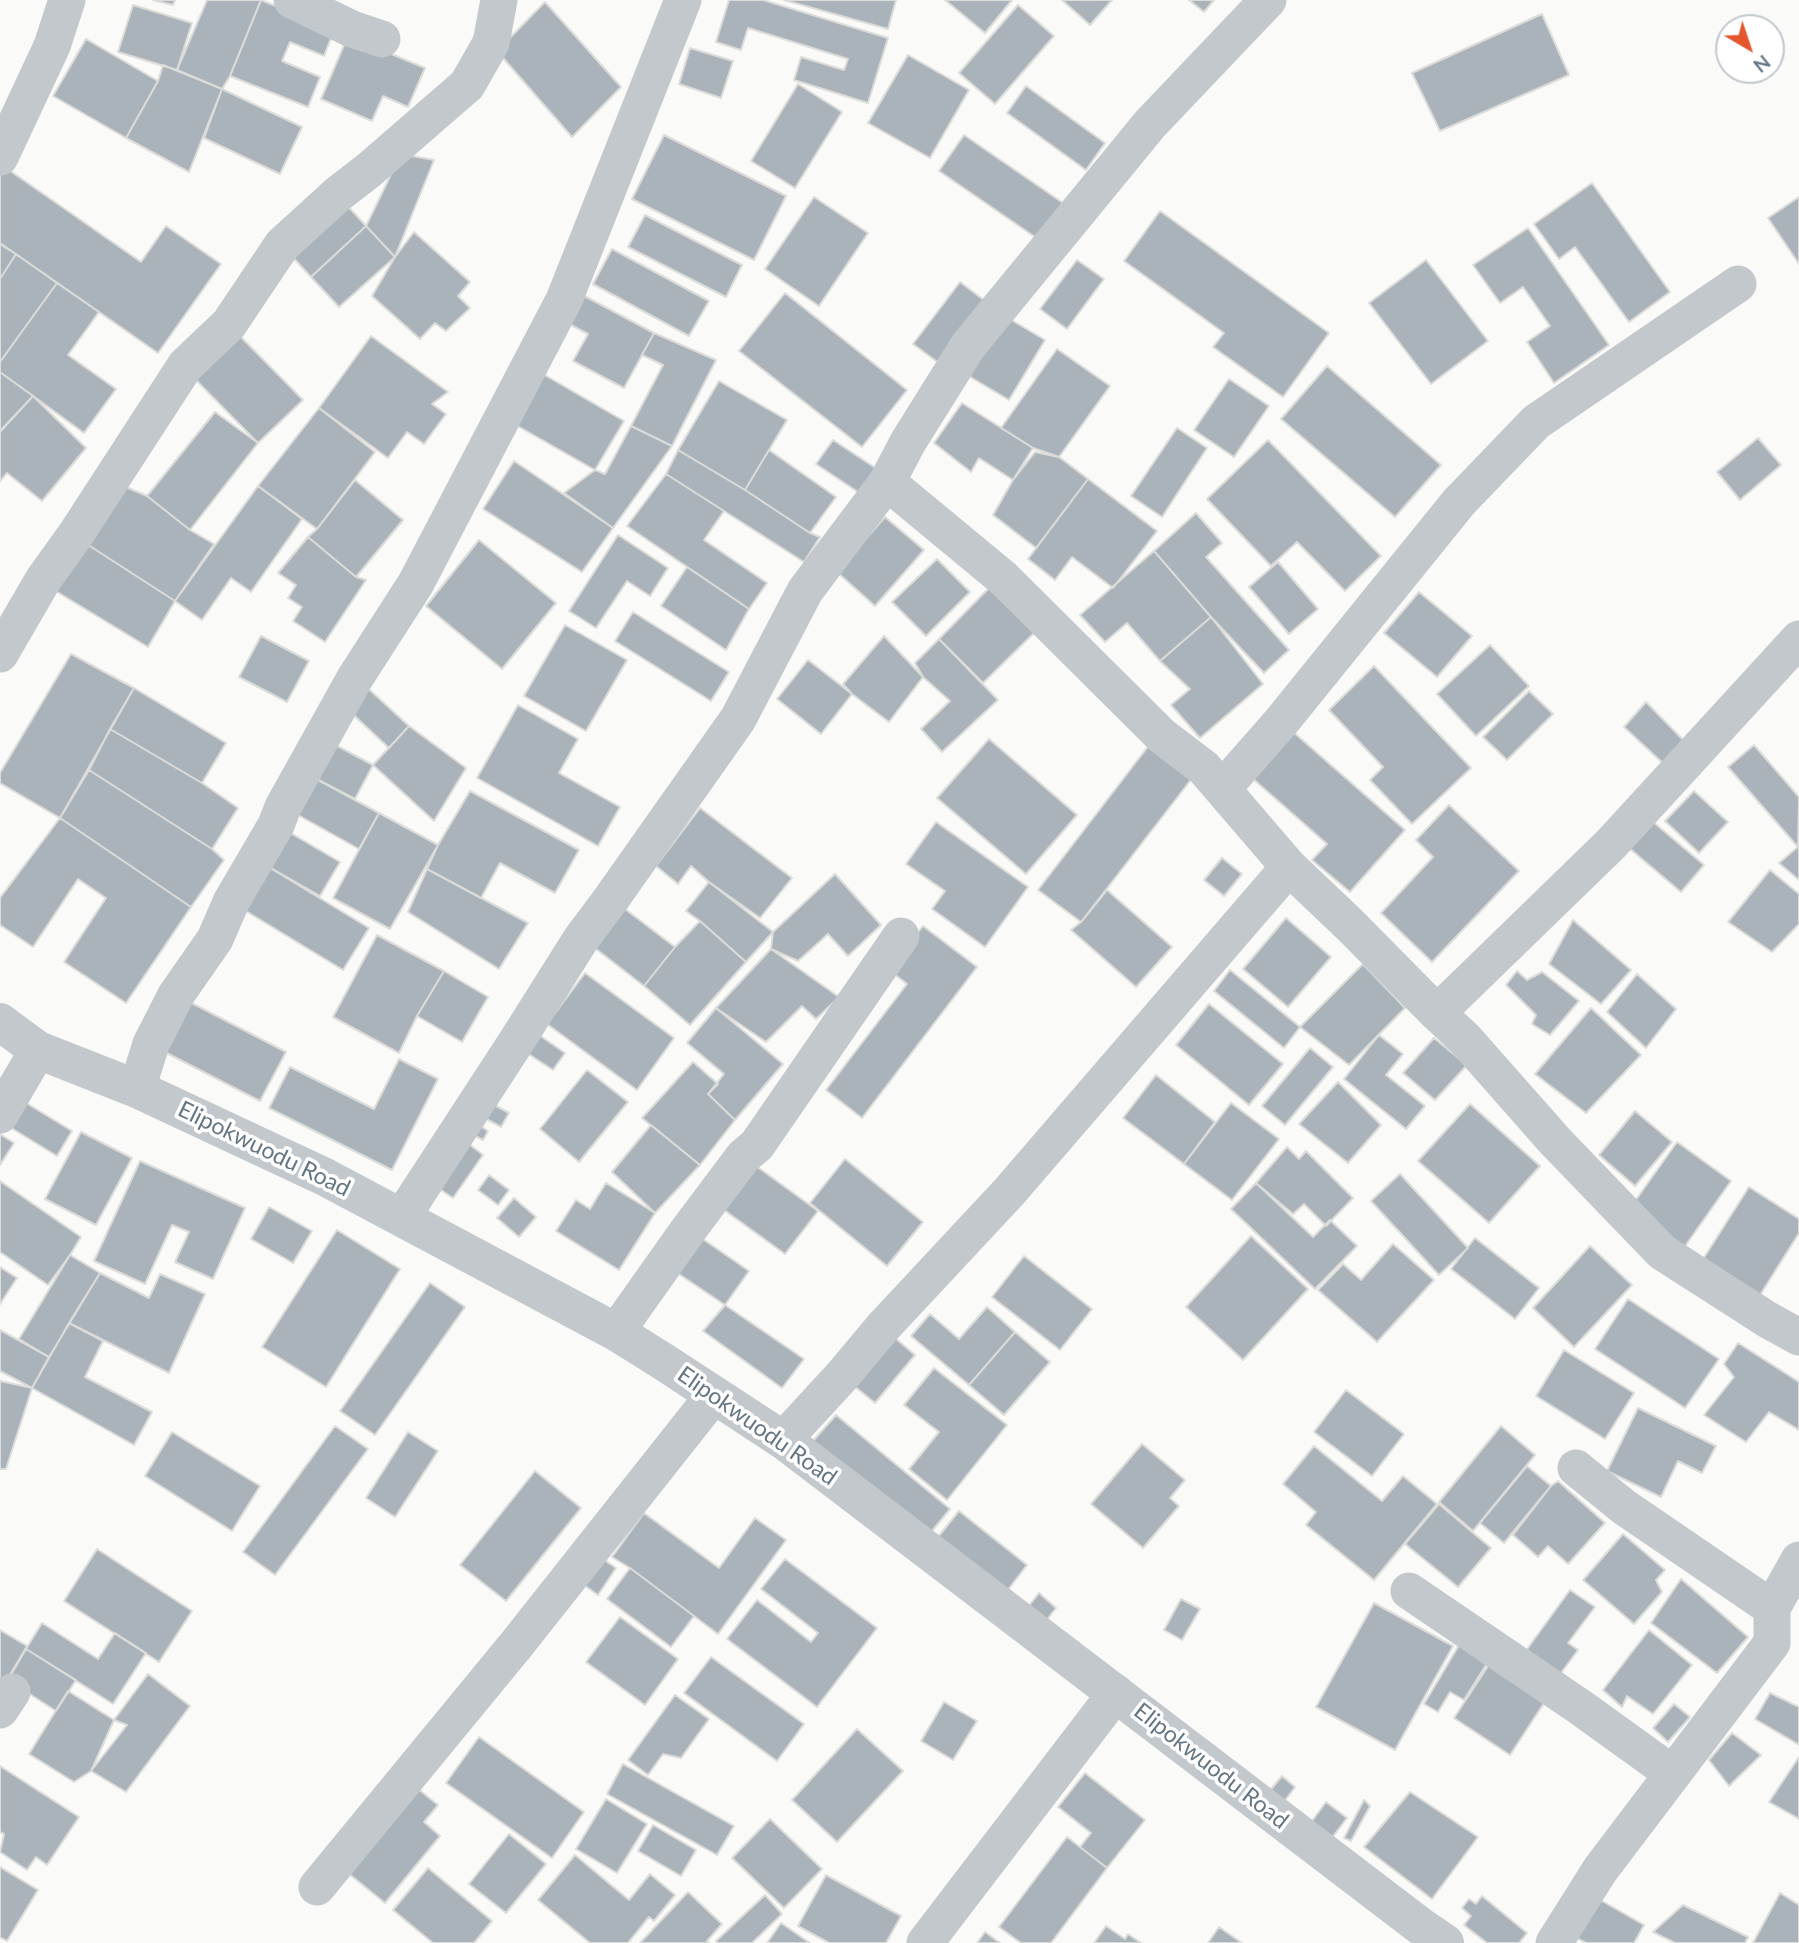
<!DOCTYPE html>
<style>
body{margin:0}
#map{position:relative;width:1799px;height:1943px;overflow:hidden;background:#fafaf8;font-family:Lato,sans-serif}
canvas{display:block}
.north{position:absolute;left:1715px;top:14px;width:70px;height:70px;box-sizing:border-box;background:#fff;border:2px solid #c1c8cd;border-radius:50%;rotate:141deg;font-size:19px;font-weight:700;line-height:28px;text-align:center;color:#657683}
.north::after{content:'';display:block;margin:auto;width:24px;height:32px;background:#e4572e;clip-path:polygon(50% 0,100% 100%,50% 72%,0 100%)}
</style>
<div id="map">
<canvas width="1799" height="1943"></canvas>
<div class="north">N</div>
</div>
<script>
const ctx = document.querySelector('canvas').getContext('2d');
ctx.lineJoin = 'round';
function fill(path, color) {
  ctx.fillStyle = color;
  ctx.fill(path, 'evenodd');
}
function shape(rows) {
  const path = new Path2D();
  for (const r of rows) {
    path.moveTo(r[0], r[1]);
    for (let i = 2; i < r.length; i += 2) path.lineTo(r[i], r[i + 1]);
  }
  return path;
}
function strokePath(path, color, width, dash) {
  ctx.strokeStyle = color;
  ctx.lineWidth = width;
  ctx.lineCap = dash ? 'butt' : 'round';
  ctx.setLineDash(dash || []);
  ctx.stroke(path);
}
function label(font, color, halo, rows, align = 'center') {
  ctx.font = font + ' Lato,sans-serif';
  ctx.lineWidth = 7;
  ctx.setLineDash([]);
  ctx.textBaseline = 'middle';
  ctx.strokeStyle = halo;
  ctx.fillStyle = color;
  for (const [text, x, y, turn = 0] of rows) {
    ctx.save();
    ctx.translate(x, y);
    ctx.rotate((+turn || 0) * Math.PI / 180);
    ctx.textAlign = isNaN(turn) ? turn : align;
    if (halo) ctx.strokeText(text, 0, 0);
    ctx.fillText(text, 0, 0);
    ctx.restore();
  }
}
const building = shape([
 [153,0,175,0,173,5,153,0],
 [207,0,261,0,230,76,222,89,177,70,207,0],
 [261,0,334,30,324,56,290,42,282,61,320,77,308,107,230,76,261,0],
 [729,0,763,0,888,38,868,103,794,80,801,57,844,70,848,59,748,28,741,50,716,42,729,0],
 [784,0,896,0,888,29,784,0],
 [945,0,1012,0,985,33,945,0],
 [1062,0,1112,0,1090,25,1062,0],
 [1189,0,1214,0,1204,12,1189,0],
 [545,2,621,87,572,137,497,51,545,2],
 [133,5,192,23,177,70,118,52,133,5],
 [1018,5,1054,36,995,104,959,73,1018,5],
 [1542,14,1569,75,1440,131,1412,73,1542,14],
 [348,36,425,68,408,107,383,96,372,121,321,99,348,36],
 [86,39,158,81,126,138,53,96,86,39],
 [690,48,733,61,721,98,679,84,690,48],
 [908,55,969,90,930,158,868,123,908,55],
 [163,65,222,89,189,172,126,138,158,81,163,65],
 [798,84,842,112,795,188,751,161,798,84],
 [1026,86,1105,143,1086,170,1007,113,1026,86],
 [222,89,302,127,280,174,204,138,222,89],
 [664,135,786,196,754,260,632,199,664,135],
 [964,135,1063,203,1038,239,939,171,964,135],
 [401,154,434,160,395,257,366,226,401,154],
 [6,168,141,262,166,226,221,264,158,353,0,243,0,176,6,168],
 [1592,183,1670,292,1629,322,1575,247,1559,259,1534,224,1592,183],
 [814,197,868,233,819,306,765,269,814,197],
 [1799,197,1799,264,1768,218,1799,197],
 [344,202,366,226,311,277,288,252,344,202],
 [1160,211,1329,333,1283,397,1213,347,1224,333,1124,261,1160,211],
 [645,215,742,265,726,297,628,247,645,215],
 [366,226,395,257,339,307,311,277,366,226],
 [1528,228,1609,345,1554,383,1527,342,1550,326,1523,287,1500,303,1473,265,1528,228],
 [414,232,470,282,458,296,470,308,446,331,435,323,420,339,372,296,395,257,414,232],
 [0,244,16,254,0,279,0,244],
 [612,249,709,301,689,336,593,284,612,249],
 [16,254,57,283,0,362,0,279,16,254],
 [1077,260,1104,279,1067,329,1040,309,1077,260],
 [1426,260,1488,341,1431,384,1369,303,1426,260],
 [960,282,989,304,943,366,913,344,960,282],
 [57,283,99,312,68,355,116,389,84,433,0,372,0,362,57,283],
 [575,291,654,333,624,388,573,361,588,334,560,319,575,291],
 [785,293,907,390,862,447,739,351,785,293],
 [1003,315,1045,340,1009,400,967,375,1003,315],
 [235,331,303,400,258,443,190,374,235,331],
 [654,333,716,360,672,446,631,426,663,365,642,355,654,333],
 [371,336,448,392,432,404,446,414,424,444,407,432,388,458,319,408,371,336],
 [1057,349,1110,386,1059,457,1033,448,1001,428,1057,349],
 [1327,366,1441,465,1395,517,1281,419,1327,366],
 [536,370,624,421,595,470,507,420,536,370],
 [0,372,33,396,1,430,0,429,0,372],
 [1229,379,1269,406,1234,457,1194,430,1229,379],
 [719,381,787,420,745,490,678,450,719,381],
 [33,396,86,448,42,501,7,473,0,481,0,432,33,396],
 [962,403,1033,448,1013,480,979,458,971,472,934,443,962,403],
 [319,408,375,452,317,529,258,486,319,408],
 [215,412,258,443,190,530,147,496,215,412],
 [631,426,672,446,613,528,564,493,595,470,605,474,631,426],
 [1177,428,1207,448,1162,517,1131,496,1177,428],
 [1758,438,1781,465,1740,500,1717,472,1758,438],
 [833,440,877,469,861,494,816,464,833,440],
 [1268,440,1381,556,1345,591,1297,542,1271,566,1207,499,1268,440],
 [678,450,745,490,810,533,820,537,804,562,666,474,678,450],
 [769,450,836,497,810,533,745,490,769,450],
 [1035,452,1059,457,1088,479,1036,548,993,515,1013,480,1035,452],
 [514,461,613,528,582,572,483,509,514,461],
 [666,474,724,511,704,540,767,583,749,609,627,526,666,474],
 [1088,479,1157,531,1113,588,1072,557,1055,580,1028,559,1088,479],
 [355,480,403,520,356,577,308,537,317,529,355,480],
 [119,484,147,496,190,530,214,544,175,601,82,541,119,484],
 [258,486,302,519,251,592,231,578,202,620,175,601,258,486],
 [1196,513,1222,543,1206,557,1289,650,1264,673,1211,617,1154,551,1196,513],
 [885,517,924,550,875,606,837,572,885,517],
 [618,535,668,568,650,596,627,581,596,628,569,611,618,535],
 [308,537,356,577,366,580,325,642,293,621,302,607,288,598,296,585,278,573,308,537],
 [479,540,556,603,502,669,426,606,479,540],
 [82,541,175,601,148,647,49,587,82,541],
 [1154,551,1211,617,1160,661,1127,623,1105,642,1080,615,1154,551],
 [937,559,970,592,926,636,892,602,937,559],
 [1278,562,1318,609,1289,634,1249,587,1278,562],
 [687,567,749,609,726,650,661,606,687,567],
 [991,586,1036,631,983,683,939,639,991,586],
 [1419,592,1472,636,1437,677,1384,633,1419,592],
 [633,612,729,672,711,701,615,641,633,612],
 [1211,617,1263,684,1200,738,1171,705,1190,689,1160,661,1211,617],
 [565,625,627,660,586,731,524,696,565,625],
 [261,636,309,661,287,702,239,677,261,636],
 [884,636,923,677,889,722,852,694,843,684,884,636],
 [939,639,998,700,942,752,921,729,950,701,923,677,915,663,939,639],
 [1490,645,1529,686,1476,736,1437,694,1490,645],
 [71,654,134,688,60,818,0,783,0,773,71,654],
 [808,660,852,694,821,734,777,699,808,660],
 [1374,666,1471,768,1412,824,1370,780,1383,767,1329,710,1374,666],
 [361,682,409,726,389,748,346,708,361,682],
 [134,688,226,743,202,783,110,729,134,688],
 [1529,691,1553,714,1507,760,1483,737,1529,691],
 [1646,702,1687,744,1665,765,1624,727,1646,702],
 [518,705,578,739,559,773,620,807,598,846,477,778,518,705],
 [409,726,466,768,434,821,373,765,409,726],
 [110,729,202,783,238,808,212,849,89,770,110,729],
 [1292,731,1405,830,1350,892,1312,860,1327,844,1251,777,1292,731],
 [989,739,1077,815,1026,874,937,798,989,739],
 [328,741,373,765,355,799,309,775,328,741],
 [1150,744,1193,777,1081,922,1038,890,1150,744],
 [1754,745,1799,797,1798,847,1728,767,1754,745],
 [89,770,212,849,224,860,191,907,60,818,89,770],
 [309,775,379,813,359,849,289,810,309,775],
 [470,791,579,850,555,893,500,863,481,898,427,869,438,845,470,791],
 [1694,791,1728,822,1699,853,1665,821,1694,791],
 [1449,805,1519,871,1432,962,1381,913,1433,857,1416,840,1449,805],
 [700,808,792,878,760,918,709,882,691,866,678,884,656,866,700,808],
 [379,813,438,845,390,929,333,898,379,813],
 [60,818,191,907,126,1003,64,962,106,898,78,879,33,947,0,925,0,898,60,818],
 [1652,821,1704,865,1681,892,1629,848,1652,821],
 [936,822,1028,887,985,947,932,909,945,891,906,864,936,822],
 [282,828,340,862,320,896,262,863,282,828],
 [1799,846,1799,880,1779,863,1799,846],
 [1222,858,1242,874,1224,896,1204,880,1222,858],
 [262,863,369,928,343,970,236,905,262,863],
 [427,869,528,923,499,969,408,912,427,869],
 [1770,870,1799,894,1799,924,1772,952,1728,922,1770,870],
 [835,874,881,925,848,956,828,934,798,961,771,949,773,932,835,874],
 [709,882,773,932,746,962,700,921,686,911,709,882],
 [1107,890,1172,947,1136,987,1071,930,1081,922,1107,890],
 [617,903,675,947,644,986,587,942,617,903],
 [1286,918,1331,957,1288,1007,1243,969,1286,918],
 [1573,920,1631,970,1601,1004,1549,964,1573,920],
 [700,921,746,962,690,1025,644,986,675,947,700,921],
 [923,926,977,967,862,1118,826,1090,907,984,889,970,923,926],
 [377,935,444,971,417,1016,399,1053,333,1017,377,935],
 [771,949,839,997,816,1019,802,1006,766,1042,716,1008,771,949],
 [1363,964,1405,1008,1349,1065,1300,1027,1363,964],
 [1230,970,1300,1027,1284,1048,1214,991,1230,970],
 [444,971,488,997,462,1042,417,1016,444,971],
 [1517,971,1527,980,1542,972,1579,1001,1550,1035,1532,1024,1536,1015,1506,985,1517,971],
 [585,973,674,1038,637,1090,547,1024,585,973],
 [1637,974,1676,1009,1646,1048,1607,1012,1637,974],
 [182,998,286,1052,260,1101,157,1048,182,998],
 [1209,1004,1283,1064,1249,1105,1176,1045,1209,1004],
 [716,1008,783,1064,735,1120,708,1094,724,1074,687,1043,716,1008],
 [1591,1008,1641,1055,1586,1113,1535,1074,1591,1008],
 [539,1035,565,1053,553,1070,527,1053,539,1035],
 [1379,1035,1403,1054,1386,1075,1425,1106,1406,1129,1344,1079,1379,1035],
 [1434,1038,1467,1065,1435,1100,1403,1073,1434,1038],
 [1310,1048,1333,1067,1285,1125,1262,1106,1310,1048],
 [399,1059,438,1079,392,1170,269,1108,290,1067,374,1109,399,1059],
 [693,1062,718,1084,708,1094,735,1120,700,1165,642,1118,693,1062],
 [587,1070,628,1102,579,1162,540,1129,587,1070],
 [1156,1075,1215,1122,1184,1164,1123,1118,1156,1075],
 [1338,1082,1381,1125,1348,1163,1299,1124,1338,1082],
 [23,1101,72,1131,57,1156,8,1126,23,1101],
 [489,1102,509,1113,501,1127,481,1116,489,1102],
 [1231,1103,1279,1139,1232,1200,1184,1164,1231,1103],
 [1470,1104,1540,1166,1489,1223,1418,1161,1470,1104],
 [1635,1111,1672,1142,1635,1186,1599,1155,1635,1111],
 [477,1124,488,1131,483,1140,472,1134,477,1124],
 [651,1125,700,1165,655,1213,612,1172,651,1125],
 [81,1132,132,1158,96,1225,45,1199,81,1132],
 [0,1134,14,1143,0,1165,0,1134],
 [1677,1142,1731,1181,1683,1249,1628,1211,1677,1142],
 [469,1144,483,1155,453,1198,438,1188,469,1144],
 [1287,1147,1299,1159,1306,1151,1353,1198,1326,1226,1304,1204,1293,1214,1256,1183,1287,1147],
 [845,1159,923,1222,887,1266,810,1203,845,1159],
 [140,1161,245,1208,213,1279,175,1262,189,1232,172,1225,145,1284,94,1261,140,1161],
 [752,1163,818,1211,785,1254,720,1207,752,1163],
 [1400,1174,1468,1248,1439,1275,1371,1201,1400,1174],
 [489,1175,509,1190,498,1205,478,1190,489,1175],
 [0,1181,81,1237,70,1255,48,1285,0,1252,0,1181],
 [606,1183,655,1213,619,1270,556,1231,576,1200,590,1209,606,1183],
 [1256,1183,1313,1237,1330,1220,1357,1246,1315,1289,1231,1209,1256,1183],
 [1749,1187,1799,1219,1799,1233,1755,1303,1698,1267,1749,1187],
 [514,1198,536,1217,519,1237,497,1218,514,1198],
 [269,1207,312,1231,293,1263,251,1239,269,1207],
 [337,1230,400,1269,326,1387,262,1347,337,1230],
 [697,1235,749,1271,725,1305,673,1270,697,1235],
 [1251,1236,1308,1289,1243,1360,1186,1307,1251,1236],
 [1475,1238,1539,1288,1515,1319,1451,1269,1475,1238],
 [1393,1244,1434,1280,1377,1342,1318,1290,1343,1264,1361,1280,1393,1244],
 [1590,1246,1632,1285,1574,1347,1533,1308,1590,1246],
 [70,1255,100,1273,49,1357,19,1339,70,1255],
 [1024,1256,1092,1309,1060,1350,992,1297,1024,1256],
 [0,1267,17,1278,0,1304,0,1267],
 [100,1273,149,1298,160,1274,205,1294,169,1373,69,1323,100,1273],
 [430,1283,465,1307,375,1435,340,1411,430,1283],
 [1628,1299,1719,1359,1685,1408,1595,1349,1628,1299],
 [725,1305,804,1359,782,1388,703,1331,725,1305],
 [987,1307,1015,1332,969,1385,911,1336,930,1314,959,1339,987,1307],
 [69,1323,103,1341,85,1377,152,1412,134,1445,32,1388,69,1323],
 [0,1330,49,1357,32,1388,0,1371,0,1330],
 [888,1332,915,1355,875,1403,848,1381,888,1332],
 [1015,1332,1050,1362,1004,1415,969,1385,1015,1332],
 [1738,1343,1799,1382,1799,1430,1769,1412,1746,1442,1704,1415,1734,1377,1724,1364,1738,1343],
 [1564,1350,1634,1393,1605,1439,1536,1396,1564,1350],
 [934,1368,1007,1425,947,1500,909,1469,939,1432,904,1405,934,1368],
 [0,1381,32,1388,6,1469,0,1469,0,1381],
 [1346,1390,1404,1434,1372,1476,1314,1432,1346,1390],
 [1638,1408,1716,1446,1702,1473,1678,1461,1661,1497,1607,1471,1638,1408],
 [836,1415,950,1509,927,1537,812,1442,836,1415],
 [335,1426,368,1449,275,1575,243,1552,335,1426],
 [1501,1426,1535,1455,1473,1531,1439,1502,1501,1426],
 [172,1432,260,1486,232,1531,145,1476,172,1432],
 [408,1432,438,1451,395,1517,366,1498,408,1432],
 [1142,1444,1185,1480,1170,1498,1179,1506,1143,1548,1091,1504,1142,1444],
 [1314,1446,1382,1501,1403,1476,1437,1504,1374,1580,1306,1525,1316,1512,1283,1484,1314,1446],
 [1527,1466,1551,1486,1504,1543,1480,1523,1527,1466],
 [535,1471,581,1508,506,1601,460,1565,535,1471],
 [1558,1481,1605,1523,1568,1564,1548,1546,1538,1557,1513,1535,1551,1486,1558,1481],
 [1439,1504,1491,1548,1458,1587,1405,1544,1439,1504],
 [959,1511,1027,1565,1007,1591,938,1537,959,1511],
 [644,1513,719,1568,755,1518,786,1540,718,1634,630,1568,612,1557,644,1513],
 [1623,1534,1665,1570,1656,1580,1662,1592,1634,1624,1583,1580,1623,1534],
 [97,1549,192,1611,159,1662,64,1601,97,1549],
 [600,1557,616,1568,598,1595,581,1583,600,1557],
 [785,1559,877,1628,817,1707,727,1639,757,1600,811,1642,818,1633,761,1589,785,1559],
 [630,1568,694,1616,671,1647,607,1599,630,1568],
 [1681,1579,1748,1637,1717,1673,1651,1623,1681,1579],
 [1570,1590,1595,1607,1568,1643,1578,1650,1558,1677,1525,1652,1570,1590],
 [1039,1593,1056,1608,1038,1631,1021,1616,1039,1593],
 [1181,1599,1200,1609,1182,1640,1164,1630,1181,1599],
 [1374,1603,1453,1646,1395,1750,1316,1707,1374,1603],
 [620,1617,678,1659,645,1705,586,1662,620,1617],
 [42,1623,98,1659,115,1633,146,1653,113,1704,26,1649,42,1623],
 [0,1630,27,1646,0,1692,0,1630],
 [1649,1630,1692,1665,1653,1714,1627,1696,1622,1707,1603,1690,1649,1630],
 [1462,1640,1491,1657,1464,1700,1450,1692,1438,1712,1424,1704,1462,1640],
 [26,1649,76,1680,56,1711,8,1680,26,1649],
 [711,1657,804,1724,777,1761,684,1693,711,1657],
 [1490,1663,1546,1700,1510,1755,1454,1718,1490,1663],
 [148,1674,190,1706,126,1792,91,1771,127,1725,114,1720,148,1674],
 [68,1691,114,1720,91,1771,74,1782,29,1754,68,1691],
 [1770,1693,1799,1707,1799,1745,1755,1719,1770,1693],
 [675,1695,709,1719,681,1758,663,1754,648,1775,628,1760,675,1695],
 [944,1702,977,1721,953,1760,921,1741,944,1702],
 [1674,1704,1690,1717,1668,1742,1653,1728,1674,1704],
 [857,1729,903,1771,837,1842,792,1800,857,1729],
 [1732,1733,1761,1755,1729,1786,1709,1760,1732,1733],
 [479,1737,584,1812,552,1858,446,1783,479,1737],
 [1799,1757,1799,1819,1769,1802,1799,1757],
 [623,1764,734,1826,717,1855,607,1794,623,1764],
 [0,1766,79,1817,47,1865,36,1857,27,1870,0,1852,4,1834,0,1832,0,1766],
 [1085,1773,1145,1820,1107,1868,1080,1847,1091,1833,1058,1807,1085,1773],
 [1282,1776,1295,1787,1277,1811,1262,1800,1282,1776],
 [418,1789,438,1805,424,1822,440,1836,385,1903,348,1873,418,1789],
 [1410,1792,1478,1837,1432,1899,1364,1847,1410,1792],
 [606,1799,647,1824,617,1873,576,1849,606,1799],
 [1364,1800,1370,1806,1351,1841,1344,1838,1364,1800],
 [1326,1802,1347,1818,1328,1843,1307,1828,1326,1802],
 [770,1819,822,1869,784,1908,732,1858,770,1819],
 [653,1825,696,1850,681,1876,638,1851,653,1825],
 [509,1834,546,1864,506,1913,469,1884,509,1834],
 [1067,1837,1107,1868,1051,1943,1021,1943,999,1927,1067,1837],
 [575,1855,629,1900,650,1874,675,1895,654,1921,649,1917,628,1943,590,1943,538,1900,575,1855],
 [0,1867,38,1890,7,1941,0,1937,0,1867],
 [428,1868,492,1921,474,1943,433,1943,393,1910,428,1868],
 [826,1875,901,1916,886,1943,829,1943,798,1926,826,1875],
 [688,1892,722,1924,707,1941,709,1943,640,1943,688,1892],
 [1780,1893,1799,1905,1799,1943,1753,1943,1780,1893],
 [765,1895,782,1914,752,1943,718,1943,716,1941,765,1895],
 [1482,1896,1527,1933,1519,1943,1487,1943,1464,1925,1471,1916,1462,1908,1469,1899,1476,1904,1482,1896],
 [1595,1897,1644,1925,1634,1943,1586,1943,1573,1936,1595,1897],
 [1683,1905,1748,1937,1745,1943,1675,1943,1653,1932,1683,1905],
 [781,1923,810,1943,767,1943,781,1923],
 [1106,1926,1125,1939,1128,1934,1141,1943,1094,1943,1106,1926],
 [1219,1927,1242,1943,1208,1943,1219,1927],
 [985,1932,1000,1943,977,1943,985,1932]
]);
const minor = shape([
 [292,0,352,29,382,39],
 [0,157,52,46,67,0],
 [887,482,1003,578,1162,736,1204,768,1289,867,1351,926,1437,1013,1465,1039,1555,1141,1662,1252,1768,1320,1799,1337],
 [0,654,43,580,76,534,185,366,229,324,282,245,338,194,369,170,467,85,491,43,499,0],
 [1223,788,1281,722,1459,502,1536,422,1738,284],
 [1437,1013,1611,844,1799,639],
 [137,1089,151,1044,176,995,215,939,231,902,276,825,283,807,355,678,416,583,564,300,683,0],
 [0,1115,38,1050],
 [402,1217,518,1039,581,939,611,899,738,719,805,591,887,482,908,442,968,346,1150,124,1268,0],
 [616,1332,689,1229,743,1157,757,1145,901,936],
 [783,1440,842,1376,883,1327,1009,1192,1289,867],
 [1576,1468,1624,1507,1772,1608],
 [1409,1591,1580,1707,1673,1774],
 [0,1710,12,1692],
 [317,1887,516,1645,714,1395],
 [925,1943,1116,1693],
 [1554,1943,1600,1870,1772,1643,1772,1608,1799,1560]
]);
const tertiary = shape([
 [0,1022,38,1050,137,1089,325,1177,616,1332,664,1362,783,1440,1423,1928,1445,1943]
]);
const streetNames = [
 ["Elipokwuodu Road",264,1149,26],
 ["Elipokwuodu Road",757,1426,35],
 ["Elipokwuodu Road",1211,1766,38]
];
fill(building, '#aab3b9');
strokePath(building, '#dcdcda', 2);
strokePath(minor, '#c3c8cc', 37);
strokePath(tertiary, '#c3c8cc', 38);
label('23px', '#657683', '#fff', streetNames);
</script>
